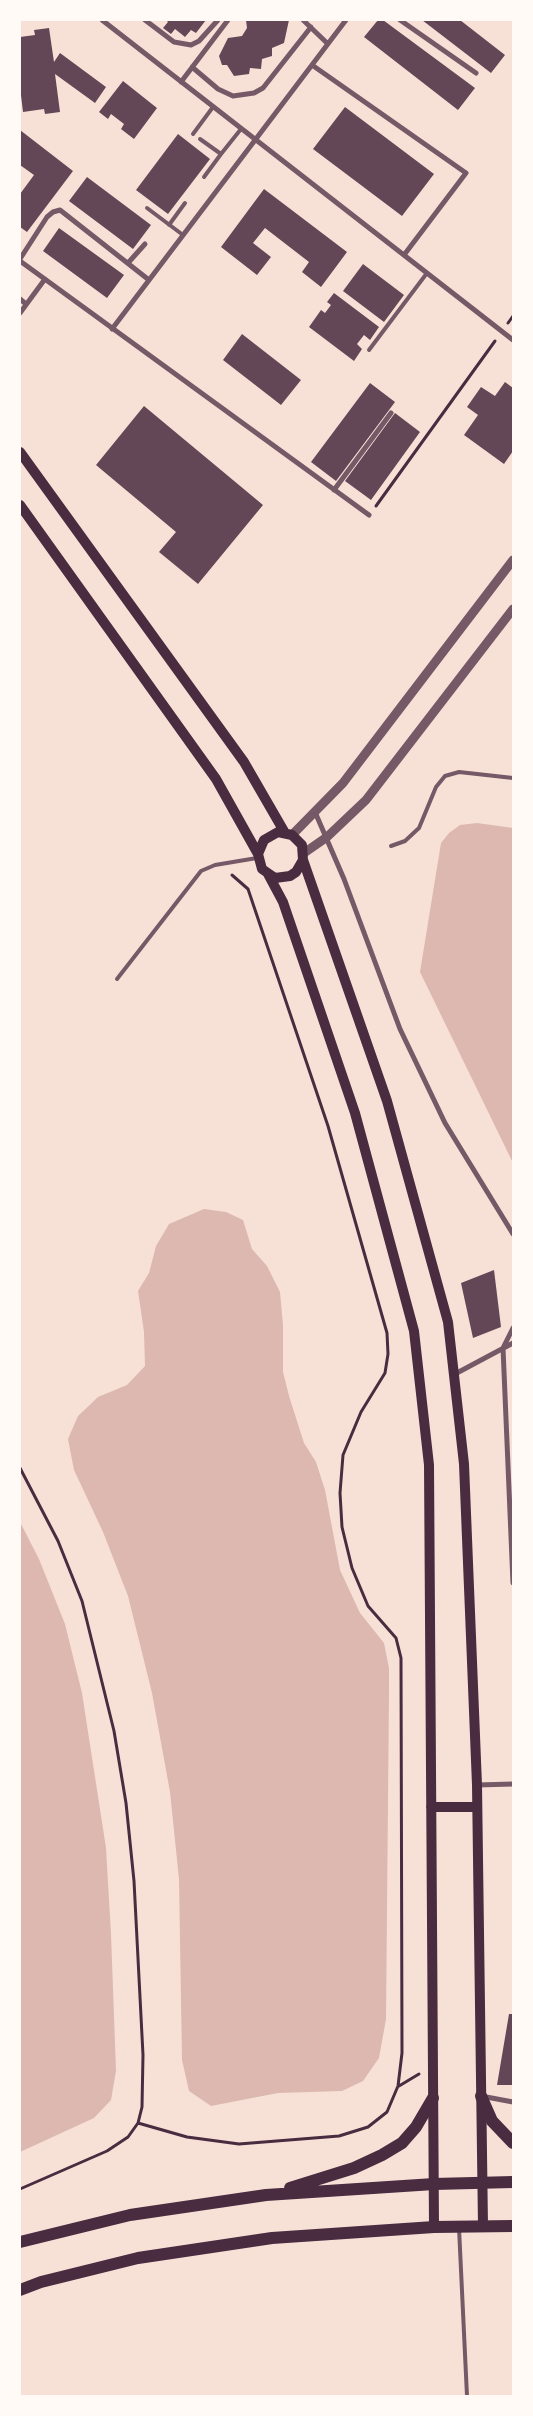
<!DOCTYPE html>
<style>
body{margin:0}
#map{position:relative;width:533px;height:2416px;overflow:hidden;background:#f7e1d7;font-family:Montserrat,sans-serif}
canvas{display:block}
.frame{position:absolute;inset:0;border:21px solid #fffaf5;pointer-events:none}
</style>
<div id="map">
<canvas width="533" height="2416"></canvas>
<div class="frame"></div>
</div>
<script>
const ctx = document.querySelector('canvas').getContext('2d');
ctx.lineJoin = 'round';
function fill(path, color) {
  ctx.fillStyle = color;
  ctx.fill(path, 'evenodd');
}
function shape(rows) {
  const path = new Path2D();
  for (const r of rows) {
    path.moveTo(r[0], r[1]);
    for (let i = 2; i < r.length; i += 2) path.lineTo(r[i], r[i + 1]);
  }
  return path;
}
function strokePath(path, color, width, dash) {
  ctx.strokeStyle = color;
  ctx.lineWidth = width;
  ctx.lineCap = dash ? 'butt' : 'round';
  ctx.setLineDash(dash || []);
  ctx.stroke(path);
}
const water = shape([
 [477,823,513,828,513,1163,420,972,441,843,449,833,460,825],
 [204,1209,226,1212,243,1220,252,1249,267,1266,280,1292,283,1325,283,1372,289,1396,304,1443,316,1462,325,1490,340,1570,360,1613,384,1643,389,1668,389,1692,386,2019,379,2058,363,2081,342,2091,278,2093,211,2106,189,2091,182,2060,179,1879,170,1792,152,1693,128,1596,103,1532,74,1470,68,1439,78,1416,98,1397,127,1385,145,1366,144,1332,138,1291,149,1273,156,1246,169,1224],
 [20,1522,39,1559,65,1624,82,1693,106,1848,111,1934,116,2071,111,2100,94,2118,20,2152]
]);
const building = shape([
 [166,20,206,20,196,33,191,30,185,37,175,29,171,34,163,28,168,22],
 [246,20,289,20,284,43,272,48,272,56,262,59,261,69,250,68,249,74,234,76,227,65,222,65,219,56,228,38,242,36,247,28],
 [378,20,383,20,475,88,458,110,364,37],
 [422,20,460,20,505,55,491,73],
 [49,28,54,62,60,53,106,87,95,103,55,74,60,112,45,114,44,109,23,112,20,87,20,37,35,35,34,30],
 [123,81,157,108,134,139,121,129,124,124,111,114,108,119,99,112],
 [345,107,434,174,402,216,313,149],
 [20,130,73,171,27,232,20,227,20,194,34,175,20,165],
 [178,134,210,159,168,214,136,190],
 [87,177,151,225,133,249,69,201],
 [264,189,347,252,321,287,302,272,309,262,265,228,253,243,271,257,257,275,221,247],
 [59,228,124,275,107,298,43,251],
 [363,264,404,295,384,322,343,291],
 [334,293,379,327,370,340,364,335,357,344,362,349,354,361,309,327,321,310,325,313,331,305,327,302],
 [242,334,301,380,281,405,223,360],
 [505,382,513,388,513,451,504,464,464,435,478,415,467,407,481,387,495,396],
 [370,383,395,402,336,481,311,462],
 [144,406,263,505,198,584,159,552,176,532,96,465],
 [395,413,420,432,371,500,345,481],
 [494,1270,501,1327,473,1338,461,1283],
 [509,2014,513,2014,513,2085,497,2085]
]);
const path = shape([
 [508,323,513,316],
 [376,506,495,341],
 [20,1468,58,1541,82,1601,114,1731,126,1803,134,1881,143,2055,142,2107,138,2123,128,2137,107,2151,20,2189],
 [399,2086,419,2074],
 [138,2123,187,2137,239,2144,339,2136,368,2127,387,2112,398,2086,402,2053,401,1658,396,1638,368,1606,352,1568,342,1527,340,1493,343,1455,361,1412,385,1373,388,1354,387,1333,328,1126,248,889,232,875]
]);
const service = shape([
 [193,134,213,107],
 [200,139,221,154,204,177],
 [221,154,241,129],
 [147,208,183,235],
 [169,225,185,203],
 [369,350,427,273],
 [391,846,405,841,419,828,436,787,445,776,459,772,513,778],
 [117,979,201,871,215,865,257,858],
 [459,2228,467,2396]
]);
const minor = shape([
 [102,20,513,340],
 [145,20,174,42,191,45,199,41,218,20],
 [303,20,328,44],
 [400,20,476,73],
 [312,65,466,173,404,255],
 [192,67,218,89,233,96,254,93,263,88,311,27],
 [181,82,228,20],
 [20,259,47,217,53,212,60,210,149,280],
 [20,261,369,515],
 [128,263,145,244],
 [20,299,26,304],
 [20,313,45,279],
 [112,329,346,20],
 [334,490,391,413],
 [315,812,344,879,400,1029,445,1123,513,1234],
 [513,1328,503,1348,513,1583],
 [455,1374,513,1343],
 [477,1785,513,1784],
 [481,2096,513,2102]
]);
const tertiary = shape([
 [292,835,343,783,513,560],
 [304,853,327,837,366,800,513,609]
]);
const secondary = shape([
 [20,452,244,762,285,833],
 [20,505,216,779,258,854],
 [303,860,296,872,290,876,275,878,262,869,258,854,264,840,278,832,292,835,302,845,303,860,387,1101,448,1322,464,1464,477,1785,483,2226],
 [268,874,283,902,355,1113,414,1331,429,1465,434,2227],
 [431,1807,477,1807]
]);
const primary = shape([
 [481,2096,492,2121,513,2143],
 [290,2188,354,2168,382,2155,402,2143,416,2127,433,2098],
 [20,2242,130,2215,266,2195,434,2184,513,2182],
 [20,2290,41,2282,138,2258,272,2238,434,2227,513,2226]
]);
fill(water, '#dcb8b0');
fill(building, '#644757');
strokePath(path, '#4a2c40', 3);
strokePath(service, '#755966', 4);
strokePath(minor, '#755966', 5);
strokePath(tertiary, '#755966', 9);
strokePath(secondary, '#4a2c40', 10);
strokePath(primary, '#4a2c40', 12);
</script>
